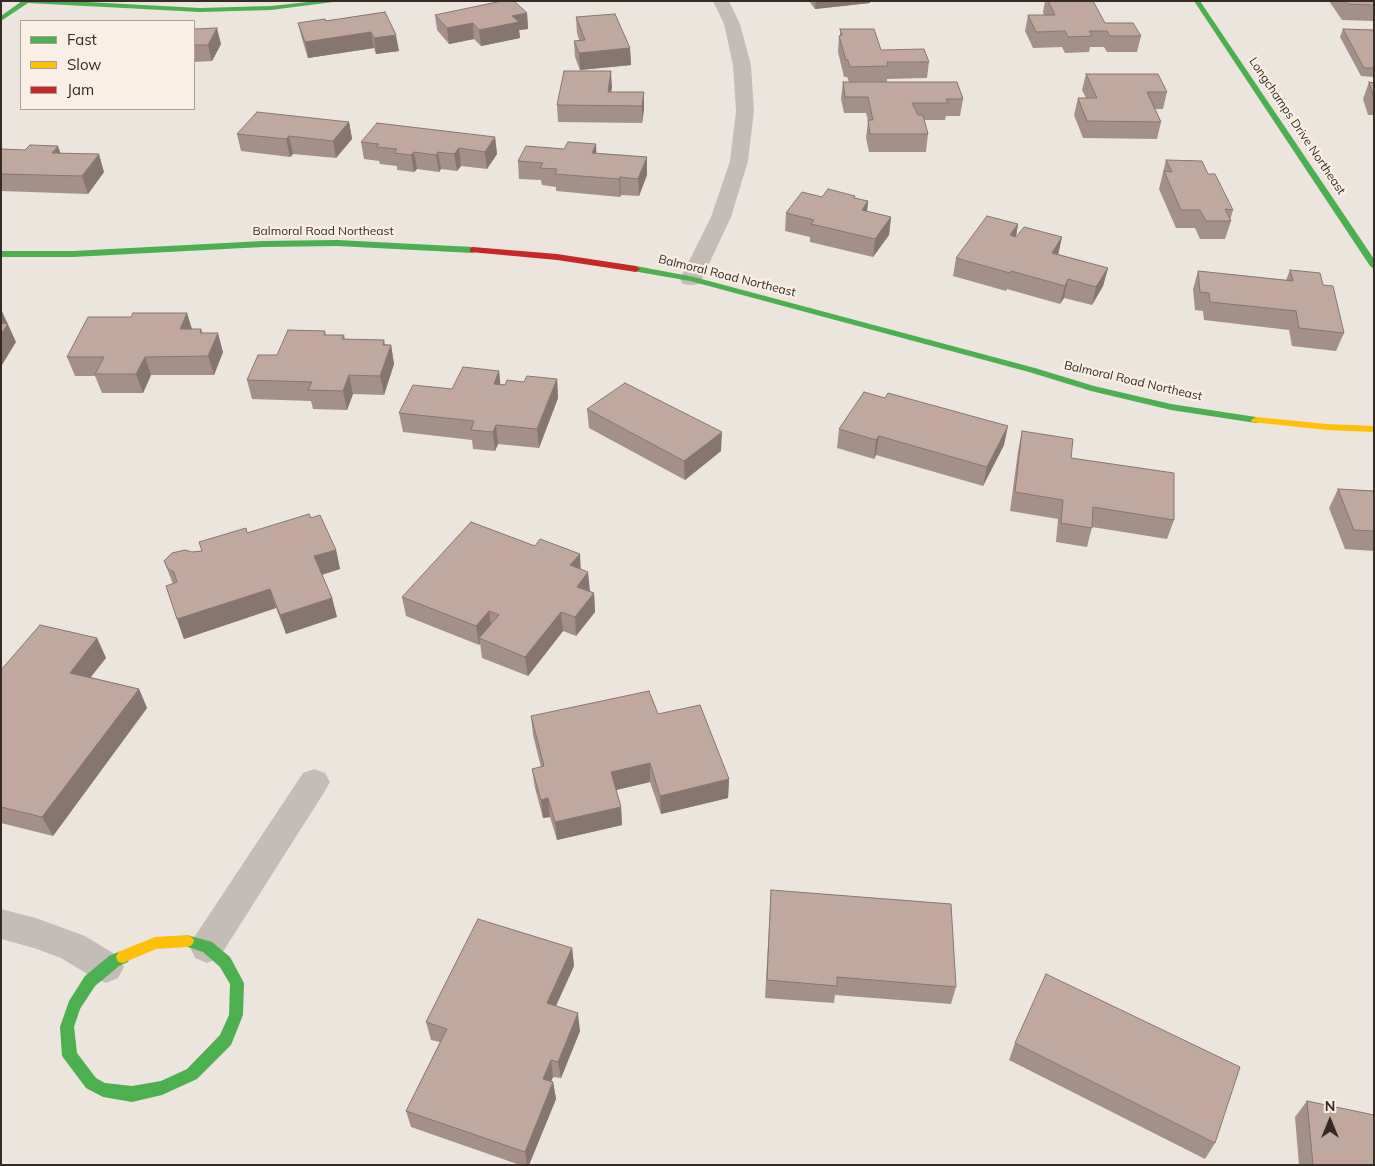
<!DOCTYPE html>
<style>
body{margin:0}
#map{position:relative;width:1375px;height:1166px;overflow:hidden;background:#ece5de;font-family:Mulish,sans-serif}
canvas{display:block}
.frame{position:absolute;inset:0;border:2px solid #352a26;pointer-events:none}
.legend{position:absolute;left:20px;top:20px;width:175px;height:90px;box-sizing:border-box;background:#faefe4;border:1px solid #aba098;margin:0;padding:6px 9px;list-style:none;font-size:15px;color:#352a26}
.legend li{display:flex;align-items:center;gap:10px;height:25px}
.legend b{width:25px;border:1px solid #aba098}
.north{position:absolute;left:1305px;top:1096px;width:50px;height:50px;-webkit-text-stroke:4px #faefe4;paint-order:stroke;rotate:0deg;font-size:14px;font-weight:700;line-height:20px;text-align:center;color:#352a26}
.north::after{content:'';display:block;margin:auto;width:18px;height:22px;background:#352a26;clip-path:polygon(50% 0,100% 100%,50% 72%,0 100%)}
</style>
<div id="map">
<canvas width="1375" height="1166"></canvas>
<div class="frame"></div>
<ul class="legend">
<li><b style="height:6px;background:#4caf50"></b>Fast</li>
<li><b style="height:6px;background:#ffc107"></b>Slow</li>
<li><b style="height:6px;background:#c62828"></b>Jam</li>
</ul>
<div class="north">N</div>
</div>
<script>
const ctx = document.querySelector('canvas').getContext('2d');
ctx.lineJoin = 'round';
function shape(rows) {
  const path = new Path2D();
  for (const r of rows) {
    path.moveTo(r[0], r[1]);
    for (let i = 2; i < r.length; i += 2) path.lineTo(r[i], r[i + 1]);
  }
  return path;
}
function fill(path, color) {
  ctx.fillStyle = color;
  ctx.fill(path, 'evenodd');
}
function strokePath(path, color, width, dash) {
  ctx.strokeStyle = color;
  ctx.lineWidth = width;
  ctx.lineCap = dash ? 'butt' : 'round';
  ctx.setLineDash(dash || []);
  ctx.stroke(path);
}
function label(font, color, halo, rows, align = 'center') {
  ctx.font = font + ' Mulish,sans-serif';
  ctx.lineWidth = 4.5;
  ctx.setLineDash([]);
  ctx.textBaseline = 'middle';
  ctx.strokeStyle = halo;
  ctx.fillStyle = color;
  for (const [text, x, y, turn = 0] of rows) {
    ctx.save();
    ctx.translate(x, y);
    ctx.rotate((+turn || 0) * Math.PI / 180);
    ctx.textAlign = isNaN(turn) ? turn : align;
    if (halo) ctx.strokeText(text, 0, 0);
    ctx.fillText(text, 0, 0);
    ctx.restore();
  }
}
const street = shape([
 [713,1,729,1,740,24,751,65,754,111,748,161,731,217,702,279,699,284,691,285,683,284,680,279,711,217,730,161,736,111,733,65,724,24,713,1],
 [314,769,325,773,330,782,325,791,219,958,207,963,195,958,190,947,195,936,303,773,314,769],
 [1,909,36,918,85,936,118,956,124,967,118,978,106,983,94,978,61,958,34,948,1,939,1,909]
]);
const fast = shape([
 [22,1,68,1,200,8,271,6,317,1,341,1,271,10,200,12,28,3,1,21,1,16,22,1],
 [1194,1,1200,1,1374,259,1374,269,1370,266,1194,1],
 [337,240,473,247,477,250,473,253,337,246,263,247,73,257,1,257,1,251,73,251,263,241,337,240],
 [636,266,694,277,1035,368,1094,386,1171,404,1256,417,1261,420,1256,423,1171,410,1091,391,1029,372,690,281,633,271,632,269,636,266],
 [187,935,212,942,230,957,244,983,243,1015,231,1045,197,1079,162,1095,132,1102,103,1097,86,1088,62,1056,60,1027,69,1001,85,976,109,956,118,952,123,951,128,952,130,957,128,962,119,966,95,986,80,1009,74,1027,77,1053,96,1078,105,1083,132,1086,161,1081,187,1069,220,1035,229,1015,230,984,220,967,203,952,182,945,180,941,182,937,187,935]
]);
const slow = shape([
 [1256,417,1327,424,1374,426,1374,432,1327,430,1252,422,1251,420,1256,417],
 [187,935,192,937,194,941,192,945,187,947,156,949,123,963,118,962,116,957,118,952,155,937,187,935]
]);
const jam = shape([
 [473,247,557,254,636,266,640,269,636,272,557,260,470,252,470,248,473,247]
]);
const wall = shape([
 [809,1,870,1,870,3,815,9],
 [1045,1,1093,1,1105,23,1141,36,1137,52,1107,52,1104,47,1090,47,1089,52,1065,53,1062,47,1033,48,1025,31,1028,15,1044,15,1043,12],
 [1329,1,1374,1,1374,21,1342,20],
 [385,12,399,51,376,54,374,48,308,58,302,39,298,23,326,21],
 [527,13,528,29,519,30,520,38,481,46,474,39,449,44,437,30,435,15],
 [576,17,630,48,631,65,580,70,575,57,574,41,579,40,577,33],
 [194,29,221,44,212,61,194,62],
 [840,29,881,50,929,62,927,78,887,79,887,82,963,99,960,116,946,116,945,120,924,120,928,134,926,152,869,152,866,138,868,121,866,113,844,113,841,99,843,82,849,82,847,77,844,77,838,52,839,36,840,36],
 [1343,29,1374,30,1374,77,1361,76,1340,37],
 [611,71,611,92,644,92,644,109,642,123,558,122,557,105],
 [1086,74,1167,92,1163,109,1155,109,1161,122,1157,139,1083,138,1074,115,1078,98,1086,98,1082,90],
 [1369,82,1374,83,1374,115,1368,115,1363,99],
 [349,122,352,139,336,158,293,154,290,157,241,151,237,134],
 [495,137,497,154,487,169,461,166,457,171,441,169,439,172,417,169,414,172,397,170,397,166,380,164,379,161,364,159,361,142],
 [1,149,61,153,104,172,88,194,1,191],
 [596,153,647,157,647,175,639,196,621,195,620,197,556,191,556,187,542,185,541,180,519,179,518,161],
 [1166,160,1208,174,1233,210,1230,220,1231,221,1225,239,1200,239,1195,228,1176,228,1159,189],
 [855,196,855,199,868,201,867,212,891,217,889,235,873,257,810,242,810,237,785,231,786,213,822,197],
 [1018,224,1016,237,1062,237,1058,254,1108,268,1103,286,1092,305,1064,298,1060,304,1007,289,1006,291,953,276,956,258],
 [1290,270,1323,285,1344,333,1336,351,1292,346,1289,330,1204,320,1203,311,1195,310,1193,289,1198,271,1286,280],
 [192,329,201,329,203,333,223,352,214,375,151,375,143,393,102,393,95,376,75,376,67,357],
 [325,331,326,335,344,335,345,339,391,345,394,364,384,395,353,394,347,410,313,409,311,401,252,399,247,380,277,355],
 [499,371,500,384,505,385,524,382,557,379,558,398,539,448,498,444,495,451,473,449,472,440,403,432,399,413,452,389],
 [587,409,721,451,685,480,589,428],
 [839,429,1004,445,983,486,876,455,874,459,837,448],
 [1022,431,1071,458,1174,520,1167,539,1092,527,1087,547,1056,542,1058,519,1010,511,1018,451],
 [1338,489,1374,491,1374,551,1345,549,1329,508],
 [311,518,336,550,340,569,322,575,332,598,337,617,286,634,276,608,184,639,177,619,173,584,164,561,192,552,202,551,247,533],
 [581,569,590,591,594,593,595,612,576,636,563,631,528,676,482,658,480,643,479,645,406,616,402,597],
 [97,638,106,658,90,677,139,689,147,708,53,836,1,823,1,670],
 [658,714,729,779,728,798,661,814,650,782,616,790,621,807,622,825,557,840,550,817,543,818,535,788,532,769,541,767,533,735,531,716],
 [771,890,956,987,951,1004,835,995,834,1003,765,998],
 [572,948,574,966,556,1006,580,1031,561,1078,553,1077,551,1081,553,1082,556,1099,529,1165,520,1165,411,1127,406,1111,440,1042,431,1040,426,1022],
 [1015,1043,1215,1143,1205,1159,1009,1060],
 [1307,1101,1374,1165,1299,1165,1295,1117]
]);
const shadedWall = shape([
 [816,1,870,1,870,3,815,9],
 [527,13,528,29,519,30,520,38,481,46,479,30,512,16],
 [473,23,474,39,449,44,447,28],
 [217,28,221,44,212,61,208,45],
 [371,32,374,48,308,58,305,42],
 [396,35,399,51,376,54,374,38],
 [630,48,631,65,580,70,579,53],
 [611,71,612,88,609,105,608,92],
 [644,92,644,109,642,123,642,106],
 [349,122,352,139,336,158,333,141],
 [289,136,293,154,290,157,286,139],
 [495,137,497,154,487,169,485,152],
 [596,144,597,162,592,153],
 [58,146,64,163,52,153],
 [459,148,461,166,457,171,454,154],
 [414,152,417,169,414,172,411,155],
 [438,152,441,169,439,172,436,155],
 [99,154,104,172,88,194,82,176],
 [647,157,647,175,639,196,638,179],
 [620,177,621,195,620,197,619,179],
 [868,201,866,219,862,210],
 [891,217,889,235,873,257,875,239],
 [1018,224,1015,242,1010,235],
 [1062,237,1058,255,1052,253],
 [1108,268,1103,286,1092,305,1096,287],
 [1068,279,1064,298,1060,304,1065,286],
 [1,309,16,342,2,365,1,363],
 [187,313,193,332,180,329],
 [218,333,223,352,214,375,208,356],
 [384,340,387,356,391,345,394,364,384,395,380,376,383,345],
 [145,357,151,375,143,393,136,374],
 [499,371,501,390,494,384],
 [349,375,353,394,347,410,343,391],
 [557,379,558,398,539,448,537,429],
 [496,425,498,444,495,451,493,432],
 [1008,426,1004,445,983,486,987,467],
 [722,432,721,451,685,480,684,461],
 [879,436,876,455,874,459,876,440],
 [336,550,340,569,320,575,314,556],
 [580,554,581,573,570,565],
 [588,572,590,591,577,587],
 [270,589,276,608,184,639,177,619],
 [594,593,595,612,576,636,575,617],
 [332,598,337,617,286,634,280,615],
 [489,611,492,630,479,638,480,643,479,645,476,626],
 [561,612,563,631,528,676,525,657],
 [97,638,106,658,79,692,70,673],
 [139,689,147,708,53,836,42,817],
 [650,763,650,782,612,791,611,772],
 [729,779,728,798,661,814,660,796],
 [548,798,550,817,543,818,541,800],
 [621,807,622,825,557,840,555,822],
 [572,948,574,966,549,1021,547,1003],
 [578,1013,580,1031,561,1078,558,1062],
 [551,1060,553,1077,545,1096,543,1079],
 [553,1082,556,1099,529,1165,527,1165,525,1152]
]);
const building = shape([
 [502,1,514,1,527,13,512,16,519,22,479,30,473,23,447,28,435,15,502,1],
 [1048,1,1093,1,1105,23,1133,23,1141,36,1110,36,1107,31,1089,31,1092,36,1068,37,1065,31,1036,32,1028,15,1055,15,1048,1],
 [1345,1,1374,1,1374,5,1347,4,1345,1],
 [385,12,396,35,374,38,371,32,305,42,298,23,325,19,326,21,385,12],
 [615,14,630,48,579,53,574,41,585,40,576,17,615,14],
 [217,28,208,45,194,45,194,29,217,28],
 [840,29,874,29,881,50,924,49,929,62,887,62,888,66,850,67,848,60,846,60,839,36,842,35,840,29],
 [1343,29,1374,30,1374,68,1364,68,1343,29],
 [564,71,611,71,608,92,644,92,642,106,557,105,564,71],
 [1086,74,1158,74,1167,92,1147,92,1161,122,1087,121,1078,98,1097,98,1086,74],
 [843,82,957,82,963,99,946,99,948,103,912,103,918,115,923,115,928,134,870,134,868,120,873,120,868,97,845,97,843,82],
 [1369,82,1374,83,1374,98,1369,82],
 [257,112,349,122,333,141,289,136,286,139,237,134,257,112],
 [377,123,495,137,485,152,459,148,454,154,438,152,436,155,414,152,411,155,394,153,397,149,376,147,379,144,361,142,377,123],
 [568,142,596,144,592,153,647,157,638,179,620,177,619,179,555,174,557,169,540,168,543,163,518,161,526,146,564,149,568,142],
 [30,145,58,146,52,153,99,154,82,176,1,174,1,149,25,150,30,145],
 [1166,160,1202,161,1208,174,1215,174,1233,210,1225,209,1231,221,1206,221,1200,210,1181,210,1164,171,1172,172,1166,160],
 [828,189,855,196,854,198,868,201,862,210,891,217,875,239,811,224,814,220,786,213,802,192,822,197,828,189],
 [987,216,1018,224,1010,235,1016,237,1024,227,1062,237,1052,253,1108,268,1096,287,1068,279,1065,286,1011,271,1010,273,956,258,987,216],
 [1290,270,1320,273,1323,285,1333,286,1344,333,1299,328,1296,311,1210,302,1209,293,1200,292,1198,271,1293,281,1290,270],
 [133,313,187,313,180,329,201,329,200,333,218,333,208,356,145,357,136,374,95,374,104,357,67,357,88,317,131,317,133,313],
 [1,323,8,324,1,334,1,323],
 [288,330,325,331,324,335,344,335,342,339,384,340,383,345,391,345,380,376,349,375,343,391,308,390,312,382,247,380,258,355,277,355,288,330],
 [463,367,499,371,494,384,505,385,507,380,524,382,527,376,557,379,537,429,496,425,493,432,471,430,474,421,399,413,413,385,452,389,463,367],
 [625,383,722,432,684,461,587,409,625,383],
 [864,392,885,398,888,393,1008,426,987,467,879,436,876,440,839,429,864,392],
 [1022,431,1073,439,1071,458,1174,473,1174,520,1093,507,1092,528,1061,523,1063,500,1015,492,1022,431],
 [1338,489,1374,491,1374,531,1354,530,1338,489],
 [309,514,311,518,320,515,336,550,314,556,332,598,280,615,270,589,177,619,166,586,177,582,174,572,168,569,164,561,172,553,185,550,192,552,202,551,199,542,246,528,247,533,309,514],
 [471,522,535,546,540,539,580,554,570,565,588,572,577,587,594,593,575,617,561,612,525,657,479,638,499,615,489,611,476,626,402,597,471,522],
 [40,625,97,638,70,673,139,689,42,817,1,807,1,670,40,625],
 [649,691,658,714,700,705,729,779,660,796,650,763,611,772,621,807,555,822,548,798,541,800,532,769,544,766,531,716,649,691],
 [771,890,951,904,956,987,837,977,837,986,767,980,771,890],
 [478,919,572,948,547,1003,578,1013,558,1062,551,1060,543,1079,553,1082,525,1152,406,1111,447,1029,426,1022,478,919],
 [1046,974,1240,1067,1215,1143,1015,1043,1046,974],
 [1307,1101,1374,1115,1374,1165,1313,1165,1307,1101]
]);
const farStreetnames = [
 ["Longchamps Drive Northeast",1297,126,56],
 ["Balmoral Road Northeast",323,231],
 ["Balmoral Road Northeast",727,276,14],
 ["Balmoral Road Northeast",1133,381,13]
];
fill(street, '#c4bdb7');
fill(fast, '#4caf50');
fill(slow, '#ffc107');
fill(jam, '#c62828');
fill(wall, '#a59089');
fill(shadedWall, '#86766f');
fill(building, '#c0a89f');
strokePath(building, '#86766f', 1);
label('12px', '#352a26', '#faefe4', farStreetnames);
</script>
